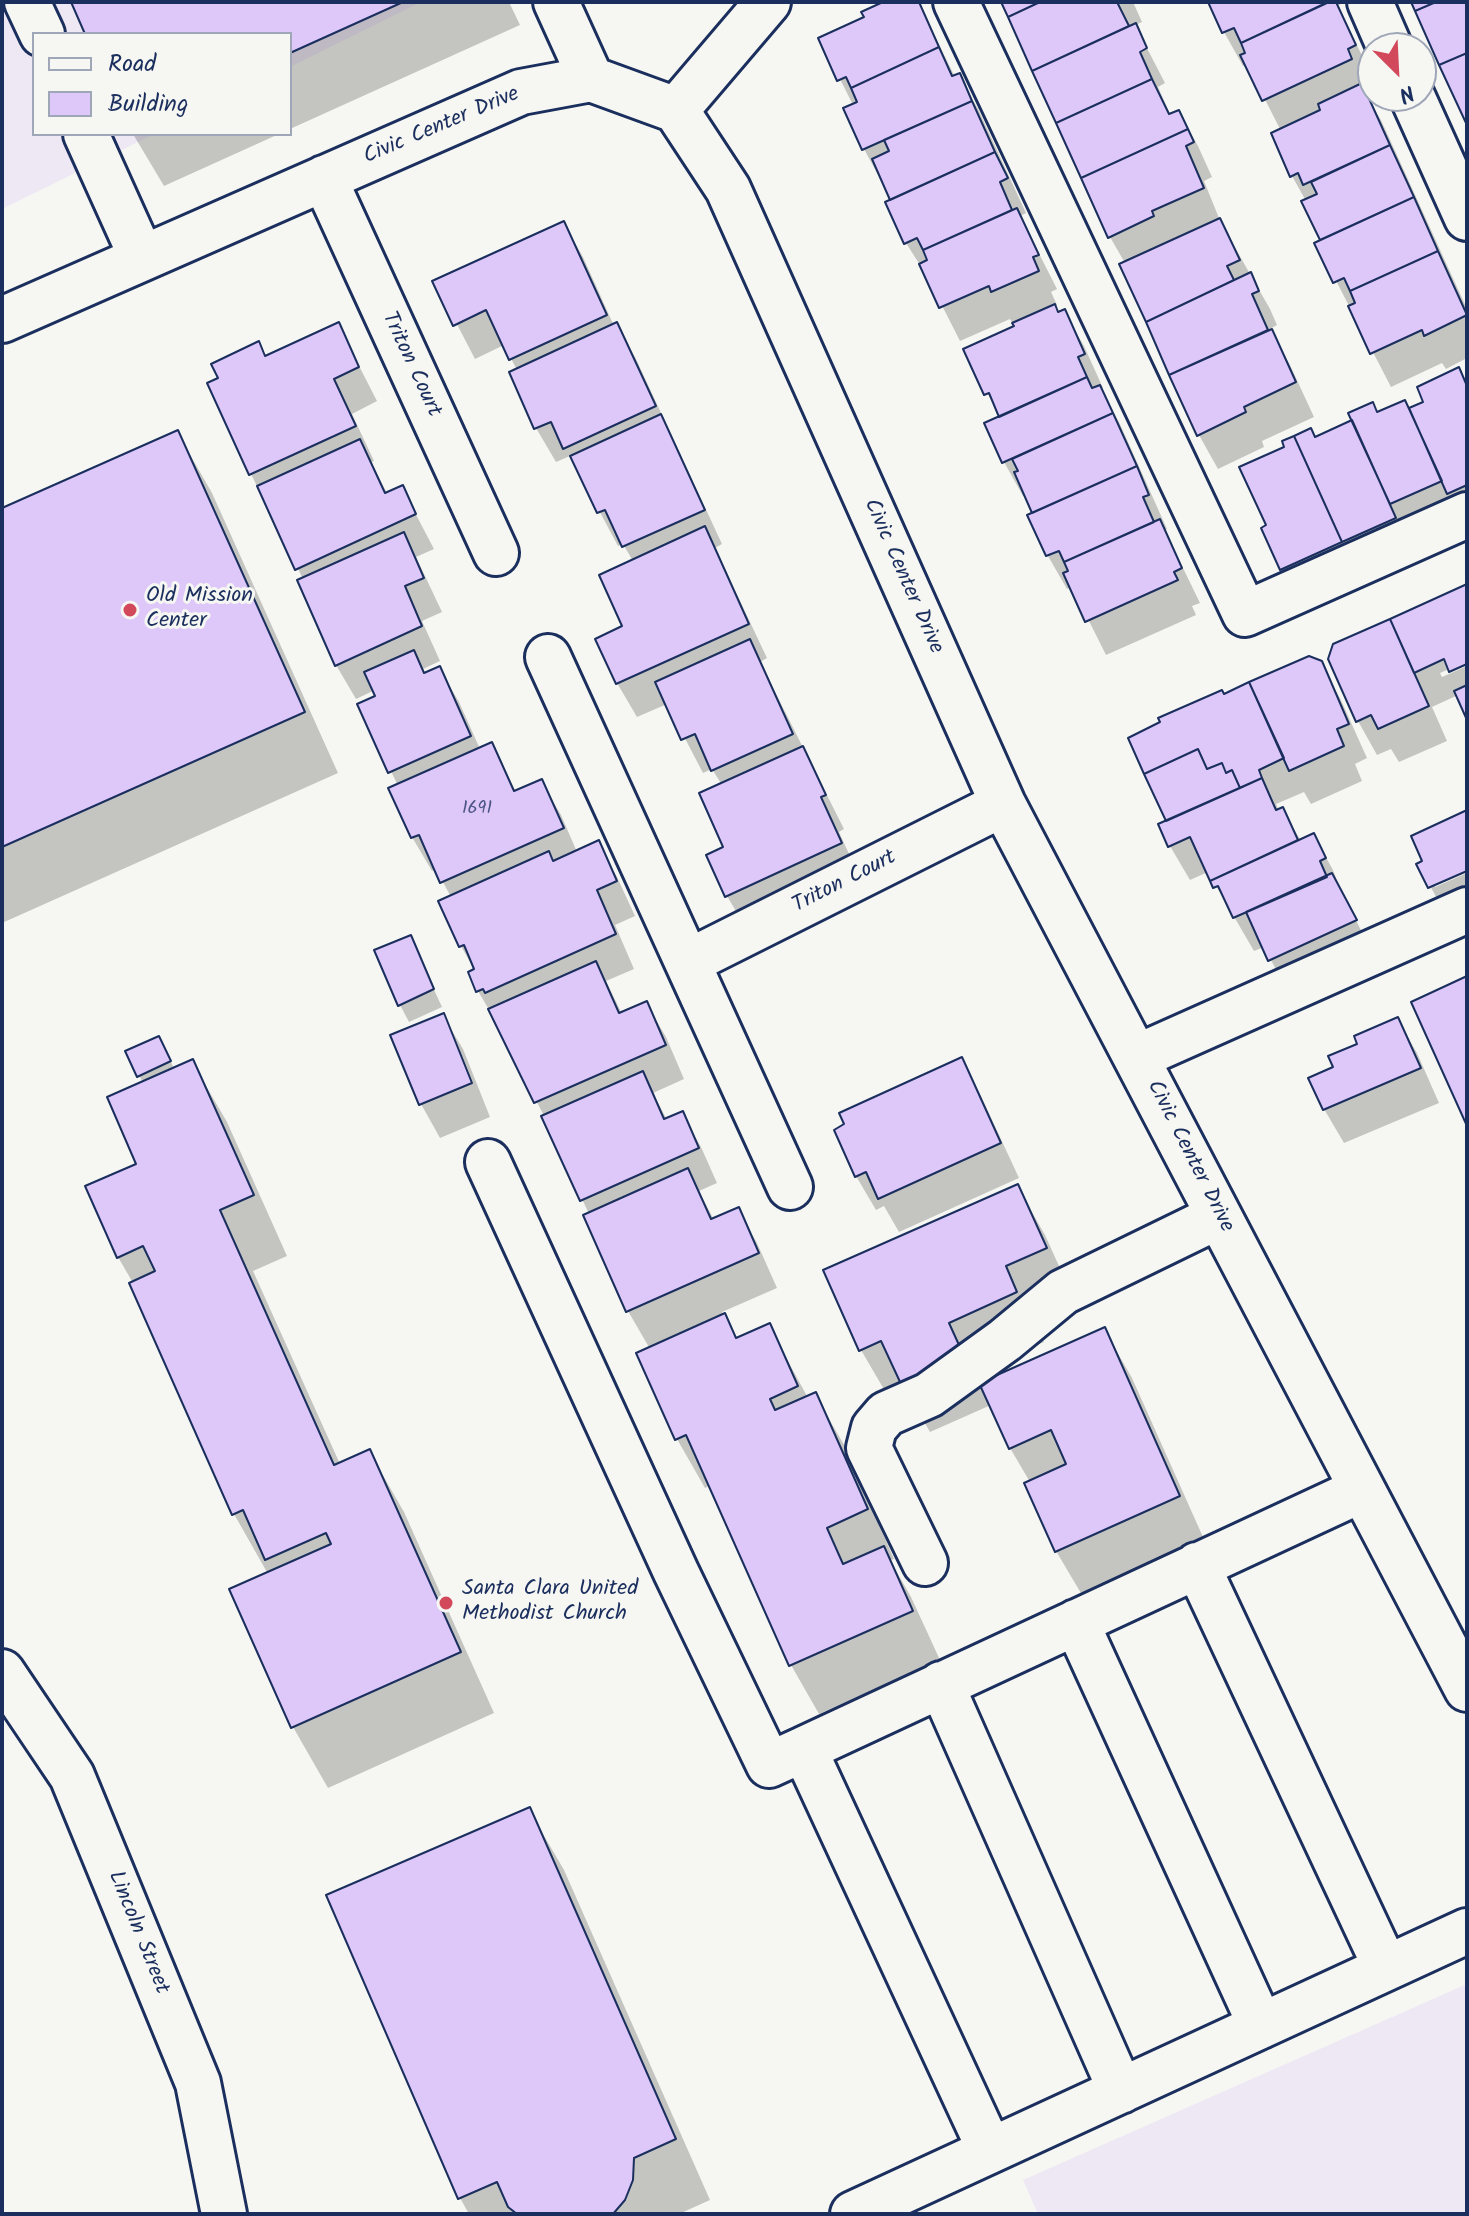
<!DOCTYPE html>
<style>
body{margin:0}
#map{position:relative;width:1469px;height:2216px;overflow:hidden;background:#f6f6f2;font-family:Kalam,sans-serif}
canvas{display:block}
.frame{position:absolute;inset:0;border:4px solid #1b2f5e;pointer-events:none}
.legend{position:absolute;left:32px;top:32px;width:260px;height:104px;box-sizing:border-box;background:#f6f6f2;border:2px solid #9ea6b7;margin:0;padding:10px 14px;list-style:none;font-size:24px;color:#1b2f5e}
.legend li{display:flex;align-items:center;gap:16px;height:40px}
.legend b{width:40px;border:2px solid #9ea6b7}
.north{position:absolute;left:1357px;top:32px;width:80px;height:80px;box-sizing:border-box;background:#f6f6f2;border:2px solid #9ea6b7;border-radius:50%;rotate:156deg;font-size:22px;font-weight:700;line-height:32px;text-align:center;color:#1b2f5e}
.north::after{content:'';display:block;margin:auto;width:28px;height:36px;background:#d1495b;clip-path:polygon(50% 0,100% 100%,50% 72%,0 100%)}
</style>
<div id="map">
<canvas width="1469" height="2216"></canvas>
<div class="frame"></div>
<ul class="legend">
<li><b style="height:10px;background:#f6f6f2"></b>Road</li>
<li><b style="height:22px;background:#ddc8f9"></b>Building</li>
</ul>
<div class="north">N</div>
</div>
<script>
const ctx = document.querySelector('canvas').getContext('2d');
ctx.lineJoin = 'round';
function fill(path, color) {
  ctx.fillStyle = color;
  ctx.fill(path, 'evenodd');
}
function shape(rows) {
  const path = new Path2D();
  for (const r of rows) {
    path.moveTo(r[0], r[1]);
    for (let i = 2; i < r.length; i += 2) path.lineTo(r[i], r[i + 1]);
  }
  return path;
}
function strokePath(path, color, width, dash) {
  ctx.strokeStyle = color;
  ctx.lineWidth = width;
  ctx.lineCap = dash ? 'butt' : 'round';
  ctx.setLineDash(dash || []);
  ctx.stroke(path);
}
function label(font, color, halo, rows, align = 'center') {
  ctx.font = font + ' Kalam,sans-serif';
  ctx.lineWidth = 6;
  ctx.setLineDash([]);
  ctx.textBaseline = 'middle';
  ctx.strokeStyle = halo;
  ctx.fillStyle = color;
  for (const [text, x, y, turn = 0] of rows) {
    ctx.save();
    ctx.translate(x, y);
    ctx.rotate((+turn || 0) * Math.PI / 180);
    ctx.textAlign = isNaN(turn) ? turn : align;
    if (halo) ctx.strokeText(text, 0, 0);
    ctx.fillText(text, 0, 0);
    ctx.restore();
  }
}
const built = shape([
 [2,2,421,2,290,67,290,34,34,34,34,134,154,134,2,209],
 [1467,1984,1467,2214,1038,2214,1023,2180]
]);
const shadow = shape([
 [73,2,509,2,520,25,290,129,290,34,87,34],
 [888,2,918,2,955,77,959,75,978,109,1026,213,1020,216,1057,289,1051,292,1057,305,1054,306,1058,314,1064,312,1084,346,1103,388,1100,390,1119,422,1167,529,1165,531,1200,603,1192,606,1196,615,1106,655,1072,587,1067,589,1048,556,1030,516,1034,514,1026,495,1023,496,1004,462,987,424,1000,418,966,350,1015,328,1010,319,960,341,927,276,906,243,892,201,864,149,853,105,820,39,866,18],
 [1003,2,1133,2,1142,22,1135,25,1165,83,1158,87,1171,116,1179,112,1198,146,1212,177,1204,181,1221,223,1270,309,1277,325,1270,329,1290,365,1314,417,1262,441,1264,447,1218,469,1199,435,1122,265,1125,263,1110,237],
 [1210,2,1345,2,1337,6,1373,77,1373,81,1365,84,1370,93,1366,95,1381,120,1467,309,1467,358,1446,369,1442,363,1391,387,1317,244,1322,241,1304,202,1306,201,1292,176,1280,129,1247,64,1243,66,1224,32],
 [133,134,279,134,164,186],
 [563,223,583,257,614,326,617,325,636,359,722,544,715,548,767,658,760,662,844,829,839,832,860,878,747,930,727,896,722,785,712,769,703,773,667,704,637,717,617,683,598,640,625,627,633,561,623,544,618,546,570,456,556,462,536,428,511,373,517,370,504,345,475,359,435,282],
 [338,325,377,401,352,414,374,461,371,462,388,495,402,488,434,549,416,557,442,612,422,621,440,661,423,669,426,674,439,668,459,702,480,749,491,744,516,792,541,781,561,815,577,852,598,843,617,877,635,916,615,925,634,969,606,981,622,1014,646,1003,666,1037,684,1079,653,1093,667,1120,682,1114,701,1147,717,1183,699,1191,714,1220,738,1209,757,1243,777,1288,722,1312,738,1340,769,1326,808,1398,815,1395,843,1443,894,1559,890,1560,911,1597,940,1660,819,1714,791,1665,711,1485,705,1488,677,1439,639,1354,650,1349,628,1311,585,1216,589,1214,544,1116,498,1025,478,991,475,971,461,946,451,897,436,869,432,871,412,837,398,786,360,705,377,697,375,690,356,699,336,665,303,579,251,474,220,379,258,344,266,358],
 [1458,370,1467,385,1467,524,1302,603,1282,570,1264,529,1269,526,1315,439,1378,414,1409,411,1426,403],
 [177,432,212,493,338,773,2,923,2,510],
 [1467,586,1467,661,1440,673,1442,677,1467,666,1467,715,1458,695,1432,707,1447,741,1399,762,1391,749,1377,755,1358,721],
 [1320,663,1340,698,1367,758,1355,764,1362,781,1311,804,1304,792,1276,804,1279,811,1282,809,1301,841,1314,836,1333,870,1342,894,1374,955,1289,994,1264,947,1254,951,1208,872,1190,880,1170,846,1168,822,1223,696],
 [1467,812,1467,868,1435,883,1435,887,1467,873,1467,913,1449,921,1419,865],
 [410,938,442,1007,409,1022,400,1005],
 [443,1016,463,1049,490,1117,440,1138,421,1104],
 [1397,1019,1417,1053,1439,1103,1344,1143,1324,1109,1336,1068,1360,1045],
 [128,1052,168,1055,174,1069,192,1062,227,1122,287,1256,253,1271,340,1464,369,1451,404,1512,494,1713,328,1788,293,1727,232,1590,268,1574,234,1514,133,1283,118,1257,139,1165,143,1083],
 [961,1060,980,1094,1019,1178,899,1232,884,1206,876,1210,856,1176],
 [1017,1186,1045,1235,1073,1297,1032,1315,1044,1342,975,1372,981,1384,1104,1329,1132,1378,1207,1546,1085,1600,1056,1551,1026,1484,1030,1482,1010,1448,991,1405,930,1432,906,1390,889,1398,861,1350],
 [529,1810,564,1870,710,2200,679,2214,469,2214,460,2198]
]);
const building = shape([
 [71,2,403,2,290,53,290,34,85,34,71,2],
 [883,2,919,2,939,47,851,88,846,77,837,81,818,38,864,17,861,12,883,2],
 [1001,2,1040,2,1008,17,1001,2],
 [1040,2,1117,2,1129,26,1032,71,1008,17,1040,2],
 [1208,2,1326,2,1326,3,1241,43,1234,28,1222,33,1208,2],
 [1336,2,1356,45,1348,49,1352,59,1262,101,1240,55,1245,53,1241,43,1329,2,1336,2],
 [1411,2,1436,2,1415,11,1411,2],
 [1436,2,1467,2,1467,53,1439,65,1415,11,1436,2],
 [1136,23,1147,48,1140,52,1152,79,1056,123,1032,71,1136,23],
 [939,47,952,76,960,73,972,101,862,150,843,108,857,102,851,88,939,47],
 [1467,53,1467,122,1466,123,1439,65,1467,53],
 [1152,79,1169,114,1179,110,1188,129,1081,178,1056,123,1152,79],
 [1362,83,1390,145,1303,185,1298,173,1290,177,1271,133,1320,110,1318,104,1362,83],
 [972,101,995,152,890,200,872,159,889,151,884,140,972,101],
 [1188,129,1194,142,1186,146,1204,188,1152,211,1154,216,1108,238,1081,178,1188,129],
 [1390,145,1414,197,1320,240,1301,201,1317,194,1311,182,1390,145],
 [995,152,1008,178,1000,182,1012,210,923,250,917,238,904,244,885,202,995,152],
 [1414,197,1438,251,1350,291,1344,278,1333,283,1314,243,1414,197],
 [1017,208,1039,255,1033,257,1039,271,991,292,989,286,939,308,919,264,927,260,923,250,1017,208],
 [1220,218,1240,260,1227,266,1234,280,1146,322,1119,264,1220,218],
 [564,221,607,315,509,360,486,310,453,326,432,281,564,221],
 [1438,251,1467,315,1424,336,1422,330,1370,354,1348,306,1355,303,1350,291,1438,251],
 [1251,272,1259,291,1252,294,1268,330,1169,375,1146,322,1251,272],
 [1055,304,1058,312,1065,309,1085,354,1078,357,1087,377,999,417,989,393,984,395,963,349,1014,326,1012,323,1055,304],
 [339,322,359,367,334,379,356,426,249,475,207,383,218,378,211,364,259,341,265,356,339,322],
 [617,322,656,406,563,449,551,422,534,429,509,372,617,322],
 [1272,329,1296,382,1244,407,1246,412,1197,436,1169,375,1272,329],
 [1459,367,1467,386,1467,485,1447,494,1409,408,1423,402,1417,387,1459,367],
 [1087,377,1092,388,1100,385,1113,413,1002,463,984,423,1087,377],
 [1405,400,1442,481,1390,504,1348,413,1373,402,1377,412,1405,400],
 [1113,413,1137,466,1032,513,1014,472,1018,471,1012,459,1113,413],
 [661,414,705,510,622,547,605,510,597,513,570,456,661,414],
 [1352,420,1396,518,1342,542,1294,436,1311,428,1315,437,1352,420],
 [178,430,305,712,2,847,2,508,178,430],
 [1294,436,1342,542,1280,570,1261,528,1266,525,1239,467,1284,447,1282,441,1294,436],
 [360,439,385,493,403,485,416,514,295,570,257,486,360,439],
 [1137,466,1149,495,1143,497,1154,522,1064,562,1059,551,1046,556,1027,515,1137,466],
 [1160,519,1182,568,1174,572,1178,580,1085,622,1063,573,1068,571,1064,562,1160,519],
 [705,526,749,624,616,684,595,639,622,626,599,575,705,526],
 [404,532,424,578,405,586,422,626,335,666,297,580,404,532],
 [1467,584,1467,664,1449,672,1444,659,1414,673,1390,619,1467,584],
 [1390,619,1429,706,1378,729,1371,715,1356,722,1328,659,1333,644,1390,619],
 [750,639,793,734,711,771,695,734,681,740,655,682,750,639],
 [414,650,424,673,440,666,471,736,388,773,357,704,375,696,364,672,414,650],
 [1309,656,1322,661,1349,724,1337,729,1344,746,1289,771,1249,682,1309,656],
 [1249,682,1284,758,1259,770,1262,778,1240,788,1232,770,1226,773,1222,763,1207,769,1198,749,1144,774,1128,738,1160,722,1158,718,1222,690,1224,694,1249,682],
 [1467,685,1467,720,1454,691,1467,685],
 [492,742,514,791,542,779,564,828,440,883,419,835,411,838,388,788,492,742],
 [803,746,826,795,821,797,842,843,725,897,706,855,723,847,699,793,803,746],
 [1198,749,1207,769,1222,763,1226,773,1232,770,1240,788,1166,821,1144,774,1198,749],
 [1262,778,1276,810,1283,807,1298,840,1210,881,1190,837,1168,847,1158,824,1262,778],
 [1467,810,1467,871,1428,888,1416,864,1422,861,1411,836,1467,810],
 [1314,833,1326,858,1320,861,1327,877,1233,918,1218,886,1213,888,1210,881,1314,833],
 [599,840,617,881,597,890,616,934,485,993,483,989,476,992,468,972,474,969,464,945,459,947,438,901,549,851,553,861,599,840],
 [1332,873,1357,920,1268,961,1246,912,1332,873],
 [411,935,434,989,398,1006,374,950,411,935],
 [596,961,619,1013,647,1001,666,1045,534,1103,488,1009,596,961],
 [1467,976,1467,1126,1411,1002,1467,976],
 [444,1013,472,1083,419,1105,390,1035,444,1013],
 [1398,1017,1421,1068,1323,1110,1308,1078,1333,1067,1328,1056,1357,1044,1354,1036,1398,1017],
 [159,1036,171,1061,137,1077,125,1051,159,1036],
 [962,1057,1001,1143,878,1199,866,1172,855,1177,834,1130,844,1124,839,1113,962,1057],
 [193,1059,254,1195,220,1210,334,1465,370,1449,461,1652,291,1728,229,1589,331,1544,326,1533,265,1560,243,1510,232,1515,129,1283,155,1271,143,1246,117,1258,85,1186,136,1164,107,1097,193,1059],
 [643,1071,664,1119,683,1111,699,1148,580,1201,541,1116,643,1071],
 [688,1168,711,1219,739,1207,759,1253,626,1312,583,1215,688,1168],
 [1018,1184,1047,1248,1006,1266,1017,1292,949,1323,964,1356,901,1384,881,1341,859,1351,823,1270,1018,1184],
 [725,1313,736,1338,770,1323,798,1386,770,1399,775,1410,816,1392,868,1509,827,1528,843,1564,884,1546,913,1611,789,1666,686,1435,675,1440,636,1353,725,1313],
 [1105,1327,1180,1496,1055,1552,1024,1483,1066,1464,1051,1430,1009,1449,979,1383,1105,1327],
 [530,1807,676,2139,634,2158,633,2180,625,2200,613,2214,517,2214,508,2207,497,2182,458,2199,326,1895,530,1807]
]);
const minor = shape([
 [27,2,42,34],
 [556,2,591,79],
 [956,2,1245,614,1467,515],
 [1370,2,1390,48],
 [1412,96,1467,218],
 [676,110,768,2],
 [86,134,142,258],
 [324,178,496,553],
 [2,320,521,92,591,79,676,110,728,189,1003,804,1467,1689],
 [548,657,790,1187],
 [688,962,1003,804],
 [1137,1057,1467,910],
 [488,1162,676,1572,769,1765,804,1749],
 [925,1563,869,1448,874,1428,886,1414,929,1395,1005,1340,1063,1292,1219,1216],
 [1197,1565,1386,1968],
 [1076,1622,1261,2026],
 [2,1672,72,1776,198,2083,224,2214],
 [941,1684,1121,2091],
 [990,2150,804,1749,1361,1490],
 [853,2214,1467,1931]
]);
const markers = [
 [130,610,8,"#d1495b"],
 [446,1603,8,"#d1495b"]
];
const numberNames = [
 ["1691",477,810]
];
const streetNames = [
 ["Civic Center Drive",442,127,-23],
 ["Triton Court",410,365,65],
 ["Civic Center Drive",902,577,66],
 ["Triton Court",845,883,-27],
 ["Civic Center Drive",1189,1157,63],
 ["Lincoln Street",137,1933,68]
];
const poiNames = [
 ["Old Mission",146,597],
 ["Center",146,622],
 ["Santa Clara United",462,1590],
 ["Methodist Church",462,1615]
];
fill(built, '#eee8f4');
fill(shadow, '#0003');
fill(building, '#ddc8f9');
strokePath(building, '#1b2f5e', 2);
strokePath(minor, '#1b2f5e', 50);
strokePath(minor, '#f6f6f2', 44);
for (const [x, y, r, color] of markers) {
  const dot = new Path2D();
  dot.arc(x, y, r, 0, 2 * Math.PI);
  ctx.fillStyle = color;
  ctx.fill(dot);
  strokePath(dot, '#f6f6f2', 3);
}
label('18px', '#4c5585', null, numberNames);
label('22px', '#1b2f5e', '#f6f6f2', streetNames);
label('22px', '#1b2f5e', '#f6f6f2', poiNames, 'left');
</script>
